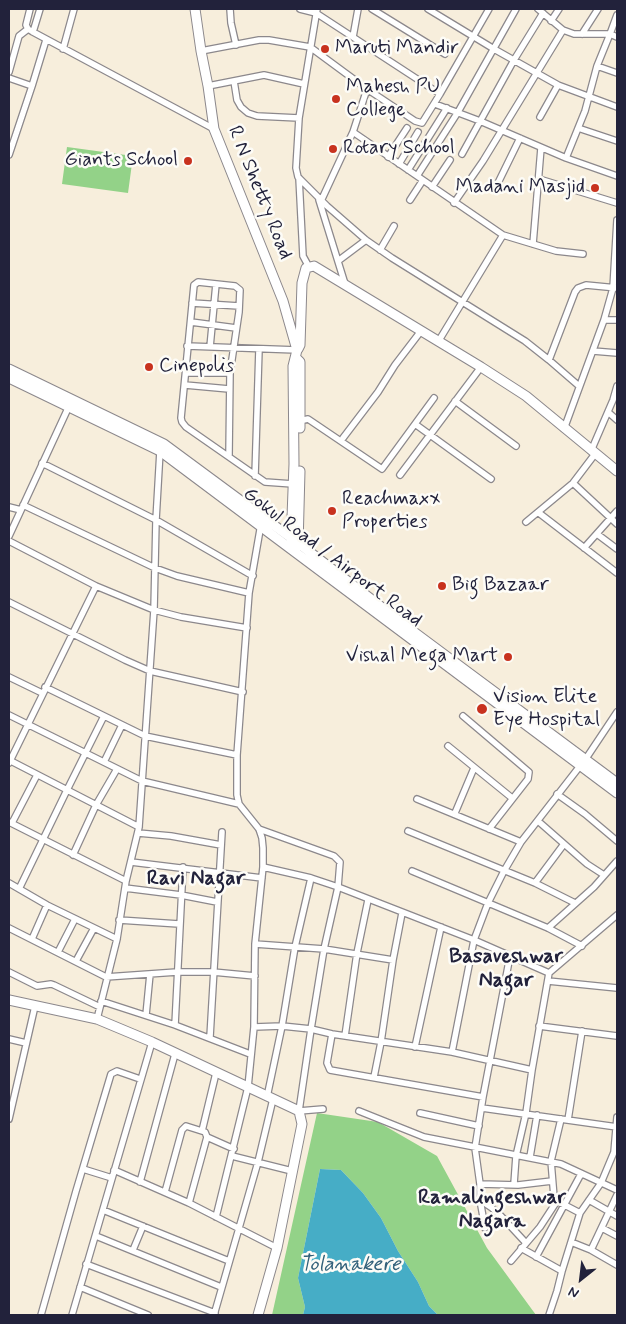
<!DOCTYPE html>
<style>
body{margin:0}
#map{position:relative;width:626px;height:1324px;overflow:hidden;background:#f7eedc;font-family:Mynerve,sans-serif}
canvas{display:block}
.frame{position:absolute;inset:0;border:10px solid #22223b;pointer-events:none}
.north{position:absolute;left:556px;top:1254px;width:50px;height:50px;-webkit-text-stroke:4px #fdfcf7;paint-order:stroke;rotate:209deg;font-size:14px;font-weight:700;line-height:20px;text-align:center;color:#22223b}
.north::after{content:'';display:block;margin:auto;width:18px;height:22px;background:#22223b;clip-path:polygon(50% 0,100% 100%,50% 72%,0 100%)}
</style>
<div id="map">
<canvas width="626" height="1324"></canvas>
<div class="frame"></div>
<div class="north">N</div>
</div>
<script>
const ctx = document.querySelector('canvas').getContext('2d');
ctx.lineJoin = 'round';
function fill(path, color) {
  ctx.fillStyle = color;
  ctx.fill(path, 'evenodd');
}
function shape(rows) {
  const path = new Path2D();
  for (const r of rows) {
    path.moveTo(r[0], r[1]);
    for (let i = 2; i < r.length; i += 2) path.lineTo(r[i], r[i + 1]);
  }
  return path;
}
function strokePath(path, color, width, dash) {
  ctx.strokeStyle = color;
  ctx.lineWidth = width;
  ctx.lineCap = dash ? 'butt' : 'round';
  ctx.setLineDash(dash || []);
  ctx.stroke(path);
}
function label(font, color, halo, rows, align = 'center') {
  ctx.font = font + ' Mynerve,sans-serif';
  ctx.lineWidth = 5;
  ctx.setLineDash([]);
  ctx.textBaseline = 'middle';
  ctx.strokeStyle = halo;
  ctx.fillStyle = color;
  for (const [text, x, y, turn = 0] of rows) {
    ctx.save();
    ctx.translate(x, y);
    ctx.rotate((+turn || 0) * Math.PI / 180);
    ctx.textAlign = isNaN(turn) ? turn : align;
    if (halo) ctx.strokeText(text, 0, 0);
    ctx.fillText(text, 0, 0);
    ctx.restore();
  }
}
const green = shape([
 [67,147,133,156,128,193,62,184],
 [317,1113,378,1122,437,1156,487,1248,536,1315,438,1315,429,1306,418,1282,398,1251,381,1218,363,1193,341,1170,320,1169,298,1278,305,1307,303,1315,272,1315]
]);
const water = shape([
 [320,1169,341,1170,363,1193,381,1218,398,1251,418,1282,429,1306,438,1315,303,1315,305,1307,298,1278]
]);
const street = shape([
 [30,9,26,25,28,29,33,32,214,129],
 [230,9,231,23,236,45],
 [300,9,316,13,440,94],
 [317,9,299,118,296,168,298,177,327,206,366,240,392,258,525,341,549,360,579,386],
 [372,9,445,54],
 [428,9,494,49,558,85,617,107],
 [538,9,563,30,574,34,610,34,597,66,585,111,566,158],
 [617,15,610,34,617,37],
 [551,21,559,9],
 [33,32,40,9],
 [582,34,598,9],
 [353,37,358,9],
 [63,49,74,9],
 [201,51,259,40,269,40,310,47,367,89,415,121,422,123,440,94,489,9],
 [597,66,617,73],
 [9,72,19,36,28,29],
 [9,78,32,86],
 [234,81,237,100,241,107,248,113,257,116,299,118],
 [208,86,264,75,304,84],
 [367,89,353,132,503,235,556,251,583,254],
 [435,104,480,121,566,158,617,176],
 [540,117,558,85],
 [578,128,617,141],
 [462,154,514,60,543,13],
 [9,155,32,86,46,40],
 [388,157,407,128],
 [399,164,418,132],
 [408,170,447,108],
 [417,176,458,112,516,9],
 [299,178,303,256,309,267],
 [539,179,617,203],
 [497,185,520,138],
 [432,187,450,160],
 [319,200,345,284],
 [410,200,423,180],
 [321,201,353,132],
 [454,203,483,161,563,30],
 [533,244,541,148],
 [380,250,394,226],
 [338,261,366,240],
 [192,303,239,306],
 [604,320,617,320],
 [191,322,236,328],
 [438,342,503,235],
 [187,346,297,350],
 [210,347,216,284],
 [593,351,617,353],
 [549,360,575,292,578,288,586,285,617,288],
 [186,373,230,373],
 [185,385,229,389],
 [455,401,516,446],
 [608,412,617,420],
 [299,421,308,419,382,469,434,398],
 [415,424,491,479],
 [564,429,604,320,613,288,617,220],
 [343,438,378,392,395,365,421,331],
 [591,451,613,400,617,386],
 [229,455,230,373,239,312,240,290,235,286,198,282,194,285,181,418,182,422,186,427,265,482,293,484],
 [42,463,156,520,253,576],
 [400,475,481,367],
 [255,476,259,349],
 [573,483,617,524],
 [23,505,155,568,177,576,249,593],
 [9,507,21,510],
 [539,513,617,573],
 [526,522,573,483,595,454],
 [597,534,617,549],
 [9,536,70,404],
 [9,541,96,586,154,610,181,617,247,628],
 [584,548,617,511],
 [9,602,125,660,150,671,243,692],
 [9,677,42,693],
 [45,687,145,736,237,755],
 [9,715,142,781,239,804],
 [463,716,529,772,528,779,489,829],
 [448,746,512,798],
 [9,760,139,827],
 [585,760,617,712],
 [104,762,122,725],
 [9,763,96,586],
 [557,794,585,814,617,841],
 [417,799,521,842],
 [455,813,474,768],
 [538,821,587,864,604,875],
 [9,822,126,881],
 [12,823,37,775],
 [259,829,334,856,340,862,338,887,324,949,311,1029,299,1111,323,1109],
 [408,831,535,883,575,903],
 [138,833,171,836,221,845],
 [73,855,96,805,117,769],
 [131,862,262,878],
 [263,867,311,878,338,887,474,940,549,973],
 [412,871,548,928,582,946],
 [9,883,47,905,117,939],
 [535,883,564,844],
 [125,888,181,895,217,902],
 [19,889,67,790,104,716],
 [119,920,179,924],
 [9,928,106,977,177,972,213,972,255,976],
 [548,928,594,887,617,861],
 [32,939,47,905],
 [255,944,324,949,393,960],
 [58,952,75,919],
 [76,961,94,928],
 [9,972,37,986,51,984,54,985,100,1007],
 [548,981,617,988],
 [101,1001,175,1025,250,1054],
 [146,1015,150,974],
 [97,1019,117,939,126,881,139,827,154,610,156,520,160,451],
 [175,1025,183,867],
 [539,1026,617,1036],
 [254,1027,282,1026,311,1029,332,1034,452,1052,532,1070,549,973,617,915],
 [332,1034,327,1063,330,1070,483,1097],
 [345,1036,357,953,368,900],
 [210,1037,222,832],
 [9,1039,26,1043],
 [415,1047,441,927],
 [452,1052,474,940,488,903,504,871,521,842,580,766],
 [374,1077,381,1042,393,960,402,913],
 [267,1097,282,1026,295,947,311,878],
 [482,1108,617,1127],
 [359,1111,424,1137,561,1164,617,1190],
 [420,1113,479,1126],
 [9,1119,35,1006],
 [561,1119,551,1161,554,1197,557,1201,580,1213],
 [568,1120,582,1031],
 [202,1131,216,1073],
 [207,1137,234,1149],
 [232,1156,292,1171],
 [530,1157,537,1115],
 [83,1169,112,1178],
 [114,1170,189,1203,277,1248],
 [140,1182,175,1054],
 [480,1184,518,1185,552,1181],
 [514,1184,516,1156,526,1113,532,1070],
 [165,1192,182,1130,186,1126,205,1132,207,1137,189,1203],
 [480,1200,492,1208,501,1216,526,1243],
 [589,1200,617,1216],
 [103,1210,229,1261],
 [216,1217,248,1087,254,1027,255,944,263,867,263,848,262,838,259,829,239,804,237,795,237,755,249,593,261,524],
 [485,1228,480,1200,480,1184,475,1148,483,1097,510,956],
 [602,1228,617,1236],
 [96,1236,221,1287],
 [571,1242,591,1250,617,1265],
 [521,1248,562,1271],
 [133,1250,143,1226],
 [591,1250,617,1195],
 [536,1257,581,1174],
 [511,1261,540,1227,557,1201],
 [86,1264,215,1313],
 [80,1287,148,1315],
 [41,1315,76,1191,111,1074,117,1071,140,1079],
 [72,1315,152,1042],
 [214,1315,258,1162,273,1099],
 [549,1315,557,1291,562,1271,580,1213,601,1183,614,1152,617,1117]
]);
const secondary = shape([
 [195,9,201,51,208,86,214,129,283,301,297,350,293,366,294,464,291,543],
 [298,349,300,345,302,283,306,268,314,266,481,367,526,396,617,471],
 [296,358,300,362,300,428],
 [9,369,164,444,298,543,414,632,617,783],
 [9,378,160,451,617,793],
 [298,546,300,471],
 [9,1000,97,1019,152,1042,299,1111,302,1124,277,1248,258,1315]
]);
const markers = [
 [325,49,5,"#c8321e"],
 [336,99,5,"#c8321e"],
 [333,149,5,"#c8321e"],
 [188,161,5,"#c8321e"],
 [595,188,5,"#c8321e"],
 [149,367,5,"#c8321e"],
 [332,511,5,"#c8321e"],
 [442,586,5,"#c8321e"],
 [508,657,5,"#c8321e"],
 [482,709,6,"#c8321e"]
];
const poiNames = [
 ["Maruti Mandir",335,49],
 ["Mahesh PU",346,88],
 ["College",346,111],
 ["Rotary School",343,149],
 ["Giants School",178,161,"right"],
 ["Madani Masjid",585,188,"right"],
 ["Cinepolis",159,367],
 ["Reachmaxx",342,500],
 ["Properties",342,523],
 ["Big Bazaar",452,586],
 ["Vishal Mega Mart",498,657,"right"],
 ["Vision Elite",493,698],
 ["Eye Hospital",493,721]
];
const streetNames = [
 ["R N Shetty Road",259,193,68],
 ["Gokul Road / Airport Road",332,558,37]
];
const neighbourhoodNames = [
 ["Ravi Nagar",196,880],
 ["Basaveshwar",506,958],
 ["Nagar",506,982],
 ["Ramalingeshwar",492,1199],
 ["Nagara",492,1223]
];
const waterNames = [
 ["Tolanakere",350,1266]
];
fill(green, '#93d288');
fill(water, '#46adc6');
strokePath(street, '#8c888c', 8);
strokePath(secondary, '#8c888c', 11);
strokePath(street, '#fff', 5.5);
strokePath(secondary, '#fff', 9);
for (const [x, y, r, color] of markers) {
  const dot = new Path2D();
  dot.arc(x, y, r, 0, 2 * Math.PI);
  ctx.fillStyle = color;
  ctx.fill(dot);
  strokePath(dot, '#fdfcf7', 2);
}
label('20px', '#22223b', '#fdfcf7', poiNames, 'left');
label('20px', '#22223b', '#fdfcf7', streetNames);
label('bold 21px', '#22223b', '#fdfcf7', neighbourhoodNames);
label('italic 21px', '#32617a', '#fdfcf7', waterNames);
</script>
